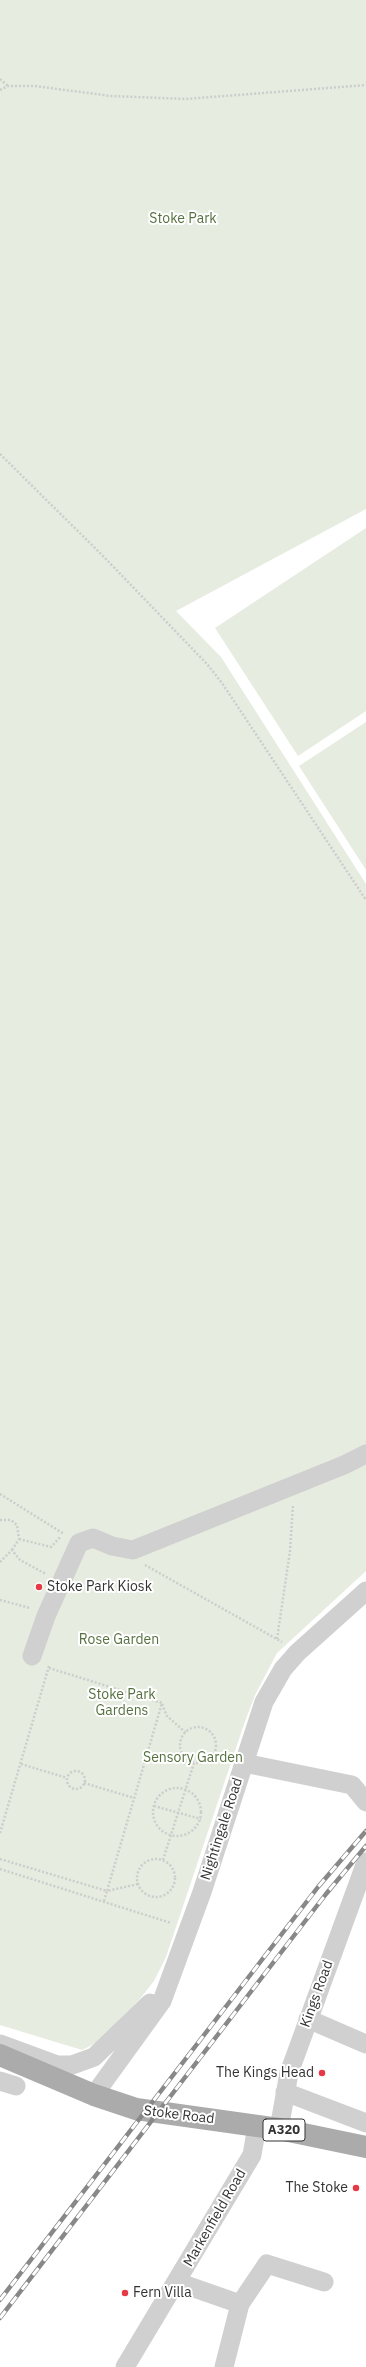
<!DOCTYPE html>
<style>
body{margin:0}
canvas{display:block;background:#fff}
</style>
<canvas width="366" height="2367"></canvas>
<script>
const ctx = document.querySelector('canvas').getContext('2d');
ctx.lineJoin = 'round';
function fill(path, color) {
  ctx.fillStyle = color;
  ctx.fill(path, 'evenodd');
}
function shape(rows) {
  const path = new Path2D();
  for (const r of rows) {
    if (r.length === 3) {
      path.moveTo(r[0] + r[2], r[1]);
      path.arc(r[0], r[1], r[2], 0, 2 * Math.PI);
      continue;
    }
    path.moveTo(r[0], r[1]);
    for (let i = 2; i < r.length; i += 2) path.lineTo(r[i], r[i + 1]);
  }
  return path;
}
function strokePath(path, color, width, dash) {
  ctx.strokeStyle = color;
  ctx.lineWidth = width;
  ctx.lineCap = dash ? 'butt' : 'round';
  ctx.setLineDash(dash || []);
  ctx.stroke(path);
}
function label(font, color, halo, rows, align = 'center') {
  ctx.font = font + ' "IBM Plex Sans",sans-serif';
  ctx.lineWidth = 4;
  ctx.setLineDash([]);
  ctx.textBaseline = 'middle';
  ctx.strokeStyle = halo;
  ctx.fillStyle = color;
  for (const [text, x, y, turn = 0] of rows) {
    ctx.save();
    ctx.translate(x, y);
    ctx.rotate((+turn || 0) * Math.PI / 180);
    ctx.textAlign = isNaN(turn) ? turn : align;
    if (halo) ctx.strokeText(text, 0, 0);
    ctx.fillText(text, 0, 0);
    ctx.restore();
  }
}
const green = shape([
 [0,0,366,0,366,509,176,611,221,657,366,884,366,1571,277,1653,255,1695,243,1727,166,1957,154,1981,139,2000,98,2042,82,2050,0,2025],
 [366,528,366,711,298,756,215,628],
 [366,722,366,870,299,766]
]);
const path = shape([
 [0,79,8,86],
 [0,90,8,86,35,86,111,96,186,99,366,85],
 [0,454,104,557,207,664,222,683,366,900],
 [0,1494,64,1534],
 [0,1520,11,1520,17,1525,19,1539,12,1550],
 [19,1539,51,1547,61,1536],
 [0,1562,12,1550,20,1560,46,1574],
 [145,1565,282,1642],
 [0,1600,30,1608],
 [277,1639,290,1551,293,1505],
 [162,1704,167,1716,186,1733],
 [198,1745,18],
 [21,1764,67,1778],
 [76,1780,9],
 [84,1783,134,1798],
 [177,1812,24],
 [154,1806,201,1819],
 [0,1833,49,1666],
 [156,1878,19],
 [0,1859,107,1891,162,1703,49,1668],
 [163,1860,194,1763],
 [0,1869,171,1923],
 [104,1901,107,1891,138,1884]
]);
const minor = shape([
 [32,1656,46,1616,79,1543,93,1538,112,1546,133,1550,344,1465,366,1454],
 [244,1763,352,1785,366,1802],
 [308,2019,366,2044],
 [0,2044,57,2065,72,2065,94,2057,150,2003],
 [0,2081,16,2086],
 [285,2092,366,2123],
 [94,2095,162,2001,202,1892,264,1702,283,1669,297,1653,366,1591],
 [279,2129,289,2073,366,1862],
 [177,2282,240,2304],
 [125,2367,252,2155,257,2126],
 [224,2367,240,2304,267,2264,324,2282]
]);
const major = shape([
 [0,2055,94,2095,136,2109,279,2129,366,2147]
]);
const rail = shape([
 [0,2300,318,1887,366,1831],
 [0,2318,326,1894,366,1846]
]);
const markers = [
 [39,1587,4,"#e63946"],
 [322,2073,4,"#e63946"],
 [356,2188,4,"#e63946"],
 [125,2293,4,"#e63946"]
];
const shields = [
 [284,2130,42]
];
const shieldNames = [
 ["A320",284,2130]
];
const parkNames = [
 ["Stoke Park",183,219],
 ["Rose Garden",119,1640],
 ["Stoke Park",122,1695],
 ["Gardens",122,1711],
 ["Sensory Garden",193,1758]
];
const poiNames = [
 ["Stoke Park Kiosk",47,1587],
 ["The Kings Head",314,2073,"right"],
 ["The Stoke",348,2188,"right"],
 ["Fern Villa",133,2293]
];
const streetNames = [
 ["Nightingale Road",222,1829,-72],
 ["Kings Road",317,1994,-70],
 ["Stoke Road",179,2115,7],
 ["Markenfield Road",215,2218,-60]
];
fill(green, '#e6ecdf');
strokePath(path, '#cdcdcd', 2.5, [2, 2]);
strokePath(minor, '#d0d0d0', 19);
strokePath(major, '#ababab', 22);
strokePath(rail, '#888', 4.5);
strokePath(rail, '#fff', 3, [9]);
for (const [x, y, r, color] of markers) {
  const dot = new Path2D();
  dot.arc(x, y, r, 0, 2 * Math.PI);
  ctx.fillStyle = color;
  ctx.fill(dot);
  strokePath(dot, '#fff', 1.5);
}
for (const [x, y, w] of shields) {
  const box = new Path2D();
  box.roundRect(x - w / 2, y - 11, w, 22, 3);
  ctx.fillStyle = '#fff';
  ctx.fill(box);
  strokePath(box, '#333', 1);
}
label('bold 13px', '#333', null, shieldNames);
label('14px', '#56703f', '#fff', parkNames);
label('14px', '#333', '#fff', poiNames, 'left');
label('14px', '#333', '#fff', streetNames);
</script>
